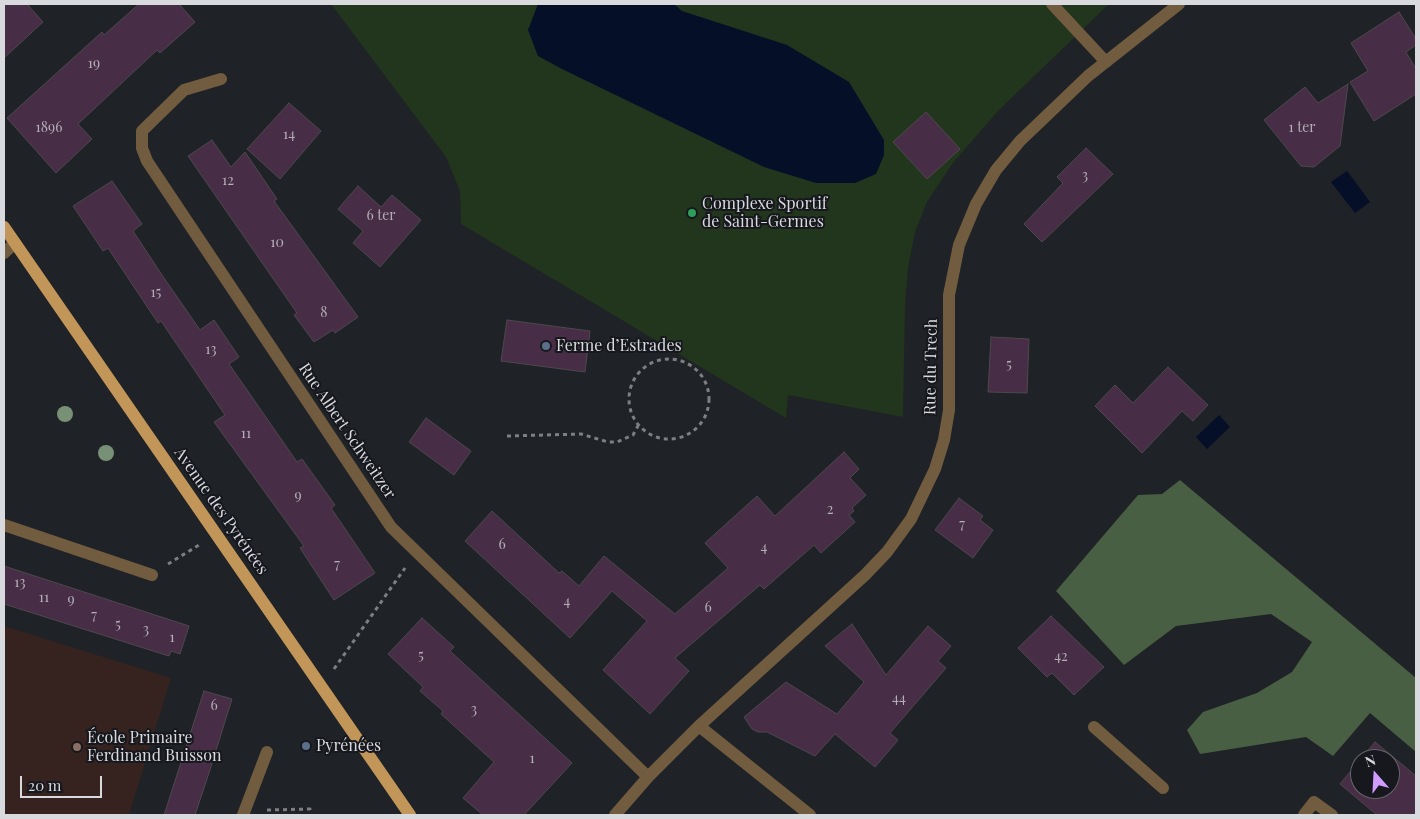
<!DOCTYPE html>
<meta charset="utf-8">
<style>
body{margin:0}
#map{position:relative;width:1420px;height:819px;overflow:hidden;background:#1f2226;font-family:"Playfair Display",serif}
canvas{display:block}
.frame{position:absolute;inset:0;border:5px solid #d9dade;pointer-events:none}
.north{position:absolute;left:1350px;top:749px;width:50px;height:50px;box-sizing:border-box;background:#16181d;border:1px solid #64666a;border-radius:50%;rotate:341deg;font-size:14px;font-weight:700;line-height:20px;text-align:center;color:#d9dade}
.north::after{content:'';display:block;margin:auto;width:18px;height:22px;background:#d09dff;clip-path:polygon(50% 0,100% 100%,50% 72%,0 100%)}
.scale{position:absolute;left:20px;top:776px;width:82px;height:22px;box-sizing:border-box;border:2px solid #d9dade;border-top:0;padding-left:6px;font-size:15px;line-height:18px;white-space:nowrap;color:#d9dade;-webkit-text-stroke:4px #16181d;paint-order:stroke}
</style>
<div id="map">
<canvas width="1420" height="819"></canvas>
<div class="frame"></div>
<div class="north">N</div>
<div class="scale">20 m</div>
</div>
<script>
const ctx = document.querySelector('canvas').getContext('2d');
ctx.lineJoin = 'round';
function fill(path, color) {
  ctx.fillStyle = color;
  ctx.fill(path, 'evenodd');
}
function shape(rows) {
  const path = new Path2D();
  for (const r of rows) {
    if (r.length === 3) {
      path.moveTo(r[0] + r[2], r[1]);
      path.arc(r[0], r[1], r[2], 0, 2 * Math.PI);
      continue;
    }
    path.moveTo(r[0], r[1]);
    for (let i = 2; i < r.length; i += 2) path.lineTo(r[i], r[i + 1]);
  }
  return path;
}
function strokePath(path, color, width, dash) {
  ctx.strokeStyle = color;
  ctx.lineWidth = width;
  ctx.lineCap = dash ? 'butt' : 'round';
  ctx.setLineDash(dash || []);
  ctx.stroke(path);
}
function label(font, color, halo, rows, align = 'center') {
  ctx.font = font + ' "Playfair Display",serif';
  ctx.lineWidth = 4;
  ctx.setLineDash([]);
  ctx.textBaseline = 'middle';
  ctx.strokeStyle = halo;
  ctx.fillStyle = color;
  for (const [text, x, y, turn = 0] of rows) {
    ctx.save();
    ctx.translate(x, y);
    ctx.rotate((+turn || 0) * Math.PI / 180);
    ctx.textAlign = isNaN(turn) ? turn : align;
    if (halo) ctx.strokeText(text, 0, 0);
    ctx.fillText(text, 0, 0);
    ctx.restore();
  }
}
const education = shape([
 [4,626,171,678,129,815,4,815]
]);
const green = shape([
 [331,4,1109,4,999,110,952,164,927,202,915,232,908,268,905,304,903,417,788,395,786,418,461,224,460,191,446,157]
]);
const forest = shape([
 [1180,480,1416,678,1416,752,1370,713,1333,756,1306,737,1200,754,1187,730,1203,712,1257,693,1292,672,1312,642,1271,614,1176,626,1124,665,1056,591,1138,495,1162,494]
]);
const water = shape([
 [538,4,674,4,682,11,787,45,849,82,884,140,884,155,876,174,855,183,816,183,764,167,562,69,538,56,528,30],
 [1347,171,1370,202,1355,213,1331,182],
 [1219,415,1230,427,1207,449,1196,437]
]);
const building = shape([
 [4,4,27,4,43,22,4,58,4,4],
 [139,4,179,4,195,22,160,53,157,50,78,124,92,139,56,173,7,118,102,32,104,35,139,4],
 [1399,12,1416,39,1416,45,1406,52,1416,69,1416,94,1374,121,1350,82,1368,71,1351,43,1399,12],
 [1348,84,1340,146,1314,167,1301,166,1264,120,1305,87,1318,103,1348,84],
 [289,103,321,131,280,179,247,149,289,103],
 [926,112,960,149,927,179,893,142,926,112],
 [212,140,231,167,245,152,277,199,274,201,358,317,335,333,333,330,314,342,294,315,297,313,188,156,212,140],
 [1086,148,1113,174,1042,242,1024,224,1063,183,1057,177,1086,148],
 [112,181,142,224,133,231,164,278,200,330,214,320,239,357,229,364,297,462,302,459,335,505,331,508,375,573,334,600,300,548,304,546,214,422,225,415,161,321,158,323,108,248,103,251,73,206,112,181],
 [358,186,381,207,392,195,421,220,380,267,353,243,363,231,338,209,358,186],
 [507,320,590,331,585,372,501,361,507,320],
 [991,337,1029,339,1027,393,988,392,991,337],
 [1168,367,1208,405,1193,421,1182,411,1142,453,1095,406,1115,385,1133,403,1168,367],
 [426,418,471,451,454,475,409,442,426,418],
 [844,452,859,469,850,478,866,495,852,508,854,511,849,515,855,522,821,553,814,545,764,589,760,585,675,658,689,671,650,714,603,670,647,621,612,591,570,638,465,541,492,511,559,573,562,571,579,586,604,556,675,614,728,568,705,543,757,496,775,516,844,452],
 [959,498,983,516,980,520,993,530,973,558,935,530,959,498],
 [4,566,189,626,180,654,171,651,169,656,4,604,4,566],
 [1051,616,1104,667,1074,695,1052,673,1047,677,1018,648,1051,616],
 [422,618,454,647,450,651,572,763,524,815,483,815,463,798,494,762,441,714,443,711,420,691,423,687,388,654,422,618],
 [852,624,886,675,928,626,951,646,938,661,946,668,890,733,898,740,875,767,835,734,815,756,767,732,758,732,752,729,744,717,786,682,837,714,864,682,825,646,852,624],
 [204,691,232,699,208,776,195,815,164,815,204,691],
 [1375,742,1416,776,1416,815,1377,815,1340,784,1360,760,1360,789,1390,789,1390,759,1361,759,1375,742]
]);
const path = shape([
 [669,399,40],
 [507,436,581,434,608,442,617,442,633,435,638,426],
 [168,564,199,545],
 [334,669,405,568],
 [267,810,310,809,310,815]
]);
const minor = shape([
 [1052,4,1106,62],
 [221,79,184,90,142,131,142,148,147,161,391,527,648,777],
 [4,253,15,243],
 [4,525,152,575],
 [699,726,810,815],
 [1094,727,1163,788],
 [243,815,267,752],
 [615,815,648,777,699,726,865,575,887,552,911,519,935,469,944,440,949,410,949,295,959,245,976,204,996,170,1020,141,1088,76,1179,4],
 [1304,815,1314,802,1332,815]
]);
const major = shape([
 [4,227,410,815]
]);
const trees = [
 [65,414],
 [106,453]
];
const markers = [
 [692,213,5,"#2e9e5b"],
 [546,346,5,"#5c6f8a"],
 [306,746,5,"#5c6f8a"],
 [77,747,5,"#8d6e63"]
];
const numberNames = [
 ["19",94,64],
 ["1896",49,128],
 ["1 ter",1302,128],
 ["14",289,135],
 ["3",1085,176],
 ["12",228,181],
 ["6 ter",381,216],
 ["10",277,243],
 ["15",156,293],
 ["8",324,313],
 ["13",211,350],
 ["5",1009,365],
 ["11",246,434],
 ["9",298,496],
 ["2",830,510],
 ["7",962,525],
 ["6",502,545],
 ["4",764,548],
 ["7",337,565],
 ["13",20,583],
 ["11",44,598],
 ["9",71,600],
 ["4",567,602],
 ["6",708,608],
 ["7",94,616],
 ["5",118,625],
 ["3",146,630],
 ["1",172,638],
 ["5",421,656],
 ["42",1061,657],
 ["44",899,699],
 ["6",214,706],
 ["3",474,710],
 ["1",532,759]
];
const poiNames = [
 ["Complexe Sportif",702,204],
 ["de Saint-Germes",702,222],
 ["Ferme d’Estrades",556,346],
 ["École Primaire",87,738],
 ["Ferdinand Buisson",87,756],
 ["Pyrénées",316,746]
];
const streetNames = [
 ["Rue du Trech",931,367,-89],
 ["Rue Albert Schweitzer",347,431,56],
 ["Avenue des Pyrénées",221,511,55]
];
fill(education, '#362320');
fill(green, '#21361d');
fill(forest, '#485f43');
fill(water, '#050f28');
fill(building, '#472d45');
strokePath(building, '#4e494d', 1);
strokePath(path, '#7d7f83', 3, [4, 4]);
strokePath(minor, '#715c3f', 12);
strokePath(major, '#c29558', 12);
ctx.fillStyle = '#789176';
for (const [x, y] of trees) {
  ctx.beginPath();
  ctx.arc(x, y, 8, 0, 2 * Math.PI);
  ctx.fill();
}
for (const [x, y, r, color] of markers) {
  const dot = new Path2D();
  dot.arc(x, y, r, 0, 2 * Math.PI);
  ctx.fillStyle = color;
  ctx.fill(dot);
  strokePath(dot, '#16181d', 2);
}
label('14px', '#b4afb8', null, numberNames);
label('16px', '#d9dade', '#16181d', poiNames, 'left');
label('16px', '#d9dade', '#16181d', streetNames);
</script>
